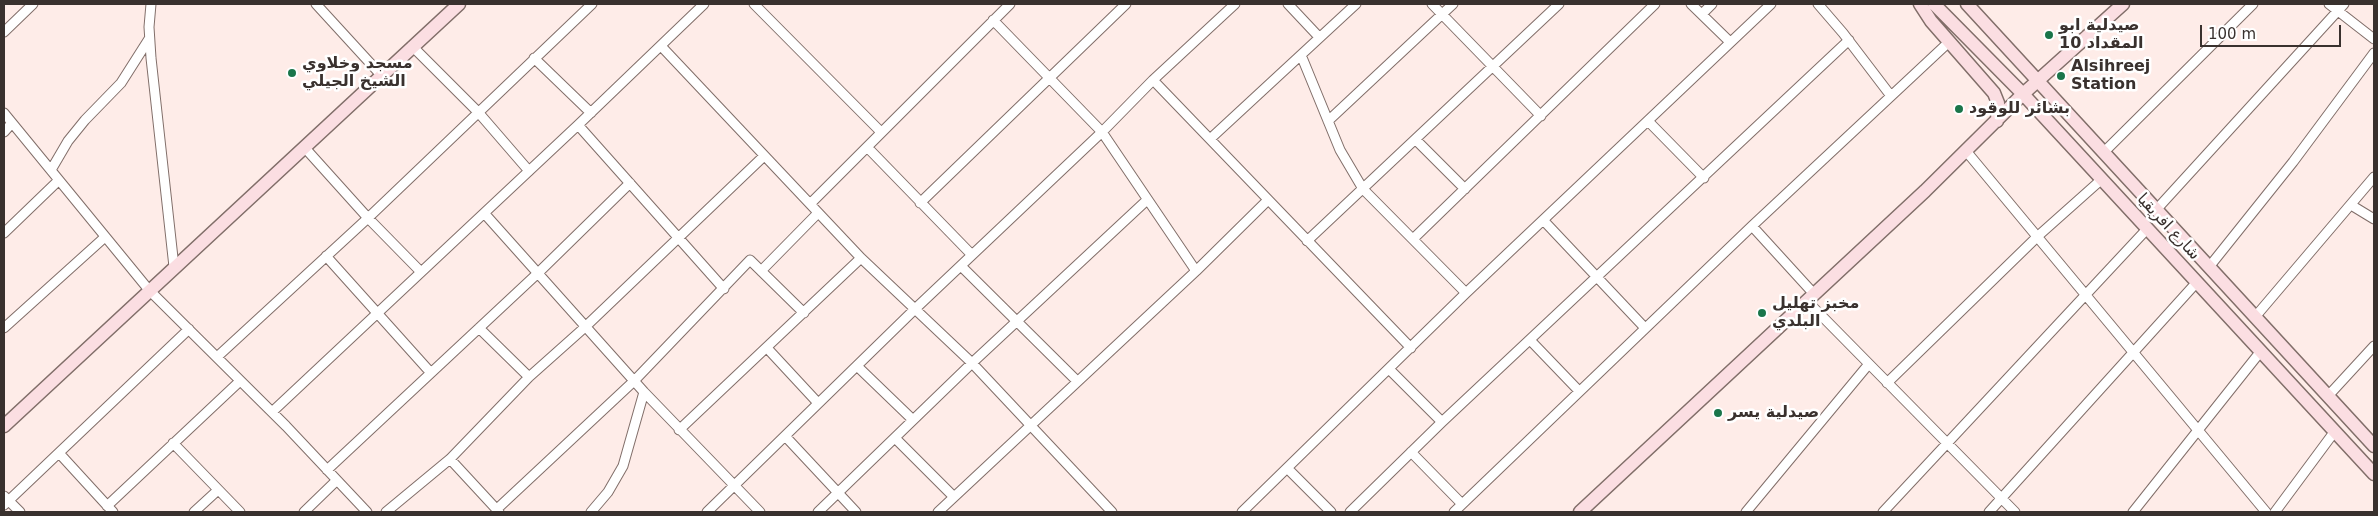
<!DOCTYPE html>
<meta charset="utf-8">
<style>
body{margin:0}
#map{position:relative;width:2378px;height:516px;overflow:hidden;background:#feece8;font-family:"DejaVu Sans",sans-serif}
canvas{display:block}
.frame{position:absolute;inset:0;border:5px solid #39312e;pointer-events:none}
.scale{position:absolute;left:2200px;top:25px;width:141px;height:22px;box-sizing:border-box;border:2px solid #39312e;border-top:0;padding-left:6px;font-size:15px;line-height:18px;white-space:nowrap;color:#39312e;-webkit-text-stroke:4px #fff;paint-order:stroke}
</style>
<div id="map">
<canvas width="2378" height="516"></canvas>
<div class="frame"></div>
<div class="scale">100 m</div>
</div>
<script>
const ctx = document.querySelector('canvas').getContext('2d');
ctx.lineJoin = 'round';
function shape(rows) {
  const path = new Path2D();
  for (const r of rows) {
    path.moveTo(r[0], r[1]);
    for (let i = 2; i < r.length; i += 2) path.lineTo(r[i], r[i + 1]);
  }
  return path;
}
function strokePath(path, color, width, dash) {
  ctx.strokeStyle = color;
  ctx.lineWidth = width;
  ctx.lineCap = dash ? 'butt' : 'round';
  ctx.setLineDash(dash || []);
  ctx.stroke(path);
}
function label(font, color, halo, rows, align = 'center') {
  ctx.font = font + ' "DejaVu Sans",Cairo,sans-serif';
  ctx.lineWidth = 5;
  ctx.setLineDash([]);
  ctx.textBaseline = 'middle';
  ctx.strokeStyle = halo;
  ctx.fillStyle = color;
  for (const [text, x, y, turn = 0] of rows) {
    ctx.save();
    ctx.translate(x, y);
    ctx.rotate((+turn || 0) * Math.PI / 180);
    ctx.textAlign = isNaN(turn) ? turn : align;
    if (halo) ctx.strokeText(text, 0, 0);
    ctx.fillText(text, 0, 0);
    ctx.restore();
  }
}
const street = shape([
 [151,4,149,27,151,58,174,267],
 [316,4,381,75],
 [754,4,881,132],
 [1288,4,1319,37],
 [1432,4,1541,116],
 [1691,4,1730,42],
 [1818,4,1843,33,1891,96],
 [2329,4,2374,39],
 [1702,14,1712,4],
 [993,20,1102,132,1196,271],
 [4,32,33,4],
 [412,46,478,112,529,171],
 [661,46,861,258,972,363,1112,512],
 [1301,55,1340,150,1363,189,1466,293],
 [534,58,591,113],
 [1153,80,1411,348],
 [4,113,149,290,286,426,367,512],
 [1328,121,1453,4],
 [1648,121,1704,178],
 [578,125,724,289],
 [4,132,12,123],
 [1210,139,1356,4],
 [1416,140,1465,189],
 [867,147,972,255],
 [305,148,368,218,420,271],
 [1966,151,2266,512],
 [2103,153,2253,4],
 [51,170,68,141,85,120,121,83,149,39],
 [920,203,1126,4],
 [810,204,1010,4],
 [2351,205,2374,219],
 [2156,210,2344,4],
 [484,213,644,392,760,512],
 [1544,221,1645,328],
 [1752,226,1814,294],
 [4,233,59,180],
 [1413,239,1655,4],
 [1307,241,1559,4],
 [326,256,431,373],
 [961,266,1077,381],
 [2209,267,2293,162,2374,53],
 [761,271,818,213],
 [1807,301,2015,512],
 [2255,317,2374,177],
 [4,328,105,237],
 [479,328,529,377],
 [1530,340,1579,391],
 [767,348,818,403],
 [217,357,368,218,592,4],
 [857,366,913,420],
 [1389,369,1442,422],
 [1887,383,2038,236,2102,179],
 [2328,396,2374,346],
 [272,412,578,125,704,4],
 [679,430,861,258],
 [785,436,856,512],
 [895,438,954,497],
 [173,443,240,512],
 [1411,452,1462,504],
 [59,453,113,512],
 [450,459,499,512],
 [1287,468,1331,512],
 [327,470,538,273,630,183],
 [4,496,20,512],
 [4,505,189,329],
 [107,506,240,381],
 [497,509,634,381,750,260,804,313],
 [194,512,218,490],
 [304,512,336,481],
 [386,512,450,459,529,377,584,328,764,156],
 [591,512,608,492,623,466,644,392],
 [707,512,915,309,1102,132,1153,80,1235,4],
 [818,512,972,363,1147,200],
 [938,512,1196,271,1268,200],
 [1242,512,1466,293,1771,4],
 [1350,512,1442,422,1849,40],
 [1454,512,1752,226,1950,41],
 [1746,512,1868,365],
 [1883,512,2147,229],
 [1989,512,2197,282],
 [2133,512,2261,351],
 [2275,512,2335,431]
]);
const secondary = shape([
 [1920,4,1931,21,1994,93,1998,103,1997,121],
 [1934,4,2023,94,2374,474],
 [1967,4,2374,446],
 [4,426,459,4],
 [1580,512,1925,191,2023,94,2123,4]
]);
const markers = [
 [2049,35,5,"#1a754a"],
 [292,73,5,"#1a754a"],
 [2061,76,5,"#1a754a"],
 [1959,109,5,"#1a754a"],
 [1762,313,5,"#1a754a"],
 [1718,413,5,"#1a754a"]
];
const poiNames = [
 ["صيدلية ابو",2059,26],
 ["المقداد 10",2059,44],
 ["مسجد وخلاوي",302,64],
 ["الشيخ الجيلي",302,82],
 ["Alsihreej",2071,67],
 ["Station",2071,85],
 ["بشائر للوقود",1969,109],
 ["مخبز تهليل",1772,304],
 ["البلدي",1772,322],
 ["صيدلية يسر",1728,413]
];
const streetNames = [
 ["شارع افريقيا",2168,227,47]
];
strokePath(street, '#816e69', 11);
strokePath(secondary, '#816e69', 15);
strokePath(street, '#fff', 9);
strokePath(secondary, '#fbdee2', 12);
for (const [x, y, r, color] of markers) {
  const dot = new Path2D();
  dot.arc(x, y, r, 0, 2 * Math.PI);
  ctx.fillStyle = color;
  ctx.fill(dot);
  strokePath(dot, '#fff', 2);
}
label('bold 16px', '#39312e', '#fff', poiNames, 'left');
label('16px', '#39312e', '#fff', streetNames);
</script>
